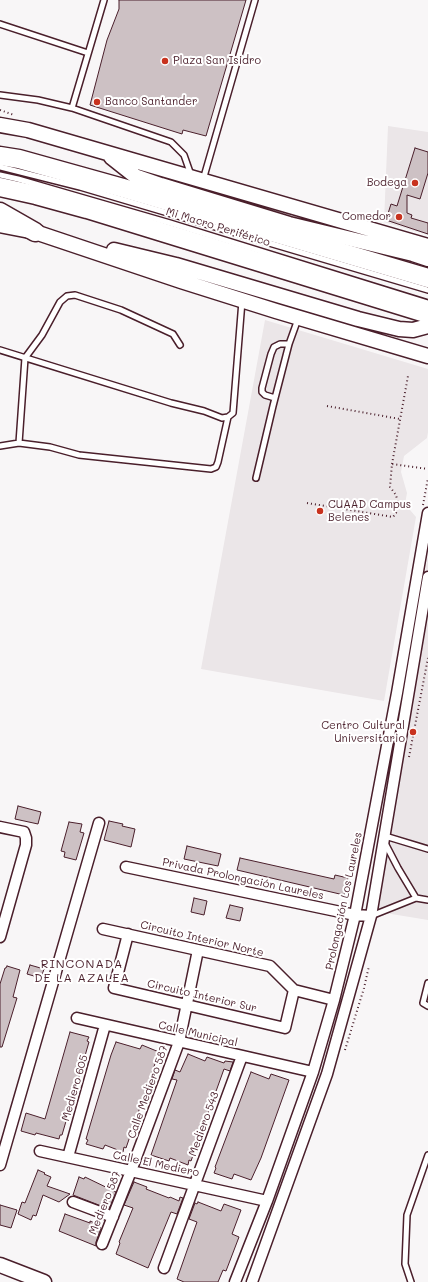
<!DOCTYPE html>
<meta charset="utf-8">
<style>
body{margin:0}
canvas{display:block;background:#f8f6f7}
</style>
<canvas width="428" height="1282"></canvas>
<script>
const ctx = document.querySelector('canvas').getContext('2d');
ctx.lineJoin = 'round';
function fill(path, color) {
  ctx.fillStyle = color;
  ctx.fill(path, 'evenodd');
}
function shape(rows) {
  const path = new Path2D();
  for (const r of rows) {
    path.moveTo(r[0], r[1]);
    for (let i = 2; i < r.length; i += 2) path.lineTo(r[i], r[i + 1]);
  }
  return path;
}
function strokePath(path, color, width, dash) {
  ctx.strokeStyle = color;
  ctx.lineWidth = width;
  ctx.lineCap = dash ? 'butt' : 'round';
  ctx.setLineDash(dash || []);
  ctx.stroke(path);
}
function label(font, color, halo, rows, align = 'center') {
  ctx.font = font + ' Mali,sans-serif';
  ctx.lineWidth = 4;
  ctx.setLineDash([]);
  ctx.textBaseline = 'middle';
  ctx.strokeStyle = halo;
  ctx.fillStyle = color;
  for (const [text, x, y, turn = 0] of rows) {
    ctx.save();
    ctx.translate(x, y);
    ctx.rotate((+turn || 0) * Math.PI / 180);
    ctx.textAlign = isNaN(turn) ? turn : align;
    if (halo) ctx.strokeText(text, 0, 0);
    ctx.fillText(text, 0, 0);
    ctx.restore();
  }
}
const built = shape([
 [388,126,428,132,428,235,384,222],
 [265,320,428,369,428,432,427,438,404,456,401,472,407,493,405,504,416,517,384,701,201,669],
 [428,555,428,920,367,910]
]);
const building = shape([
 [119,0,246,0,206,136,183,130,182,134,90,105,107,40,119,9,119,0],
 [415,148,428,152,428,173,420,199,407,195,407,213,412,215,411,218,428,223,428,234,386,220,391,204,397,206,415,148],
 [18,806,41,812,38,824,15,819,18,806],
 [109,821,123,824,122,826,135,829,131,847,104,840,109,821],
 [69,822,82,824,80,832,84,833,76,860,64,857,65,852,61,851,69,822],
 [187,846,221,854,218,866,184,859,187,846],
 [240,858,334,879,335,875,348,878,344,895,237,870,240,858],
 [194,898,207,901,204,915,191,912,194,898],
 [230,905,243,908,240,921,226,918,230,905],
 [30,965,44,969,41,978,27,974,30,965],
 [7,966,20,970,13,997,17,998,2,1047,0,1047,0,984,5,968,6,968,7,966],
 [70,1032,89,1037,87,1041,89,1042,62,1135,60,1135,59,1139,36,1133,35,1135,21,1131,26,1113,45,1119,70,1032],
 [116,1042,140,1049,142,1045,159,1052,126,1148,124,1147,123,1152,105,1145,103,1149,86,1144,88,1140,86,1139,111,1055,116,1042],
 [188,1054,205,1061,207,1057,224,1063,225,1061,233,1062,230,1071,224,1069,191,1161,189,1160,188,1165,170,1158,169,1161,151,1155,177,1080,172,1079,175,1070,180,1072,188,1054],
 [251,1072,269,1079,271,1074,289,1080,261,1158,251,1180,234,1174,232,1179,214,1173,216,1168,215,1167,251,1072],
 [38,1170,45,1173,44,1174,51,1177,47,1186,70,1194,59,1202,43,1195,36,1216,33,1215,31,1220,18,1214,22,1202,25,1203,38,1170],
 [79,1177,84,1179,85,1177,116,1192,109,1209,73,1195,79,1177],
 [134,1182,147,1187,146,1189,169,1198,170,1197,179,1201,180,1197,183,1198,177,1214,171,1212,148,1268,116,1254,120,1243,119,1242,133,1208,124,1205,134,1182],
 [198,1202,221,1211,224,1204,241,1210,232,1234,239,1237,226,1271,223,1270,218,1282,184,1282,177,1279,197,1222,189,1219,195,1203,197,1204,198,1202],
 [0,1205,17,1210,11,1228,0,1225,0,1205],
 [65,1214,90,1223,90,1221,99,1225,99,1227,101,1228,96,1242,96,1246,59,1231,65,1214]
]);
const path = shape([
 [0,110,14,115],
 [327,406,400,419],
 [392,464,408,376],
 [307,503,393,517,396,513,398,503,396,495,390,487,392,464,428,469],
 [423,505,428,478],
 [409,757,428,658],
 [345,1050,364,988,369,966]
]);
const lane = shape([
 [0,24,88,53],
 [0,95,38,100,72,108,171,142,184,155,191,175],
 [72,108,104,0],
 [0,167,80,187,428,290],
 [0,175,18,179,170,223,428,303],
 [203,180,255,0],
 [0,350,171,403,204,411,222,418,228,417,233,413,242,301],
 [275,398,265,395,262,392,262,388,271,354,274,347,280,344,289,344],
 [19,443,25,358,42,335,60,302,67,296,75,295,121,310,173,334,180,345],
 [0,446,19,443,50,447,79,455,211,469,216,467,218,462,228,417],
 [256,478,273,406,289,344,298,319],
 [385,836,428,849],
 [385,843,398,868,416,898],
 [371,916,416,898,428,900],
 [428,983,423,1003,428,1006],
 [411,1282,405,1264,407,1215,428,1155]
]);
const street = shape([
 [0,827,24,832,26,838,26,845,0,937],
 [126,867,355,915,371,916],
 [103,929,270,966,294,990,334,1000],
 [128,934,114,988,285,1028,294,990],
 [77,1018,313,1072],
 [40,1151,267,1201],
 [68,1157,105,1025],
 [0,1165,99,823],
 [73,1202,113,1217],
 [102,1244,131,1171,179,1042,198,950],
 [164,1268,242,1056],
 [235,1282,267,1201,313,1072,334,1000,355,915,397,693,428,513],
 [252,1282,327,1074,371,916,428,577]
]);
const secondary = shape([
 [0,125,28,130,428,246],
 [111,157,135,176,161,185,289,224,413,254,428,259],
 [0,225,35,232,181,281,276,311,428,356],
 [114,250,176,265,358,319,399,329,413,330,428,326],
 [0,1265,44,1282]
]);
const highway = shape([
 [0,156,19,159,123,188,428,278],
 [0,187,36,195,87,209,428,314],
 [0,212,35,232]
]);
const markers = [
 [165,61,4,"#c8321e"],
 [97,102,4,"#c8321e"],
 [415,183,4,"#c8321e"],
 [399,217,4,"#c8321e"],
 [320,511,4,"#c8321e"],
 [413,732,4,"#c8321e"]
];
const poiNames = [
 ["Plaza San Isidro",173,61],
 ["Banco Santander",105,102],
 ["Bodega",407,183,"right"],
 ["Comedor",391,217,"right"],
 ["CUAAD Campus",328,505],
 ["Belenes",328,518],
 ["Centro Cultural",405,726,"right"],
 ["Universitario",405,739,"right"]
];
const streetNames = [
 ["Mi Macro Periférico",218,227,17],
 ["Privada Prolongación Laureles",243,879,12],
 ["Prolongación Los Laureles",344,901,-78],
 ["Circuito Interior Norte",202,939,13],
 ["Circuito Interior Sur",202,996,13],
 ["Calle Municipal",198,1034,13],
 ["Mediero 605",75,1088,-74],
 ["Calle Mediero 587",148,1092,-70],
 ["Mediero 543",204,1124,-70],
 ["Calle El Mediero",156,1164,12],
 ["Mediero 587",105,1203,-68]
];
const neighbourhoodNames = [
 ["RINCONADA",82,964],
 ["DE LA AZALEA",82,978]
];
fill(built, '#ebe6e8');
fill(building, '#cdc1c4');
strokePath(building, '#4a1f2b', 1);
strokePath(lane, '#4a1f2b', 8);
strokePath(street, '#4a1f2b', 13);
strokePath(secondary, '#4a1f2b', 17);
strokePath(highway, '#4a1f2b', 21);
strokePath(path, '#4a1f2b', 2, [1, 3]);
strokePath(lane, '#fff', 5);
strokePath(street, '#fff', 10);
strokePath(secondary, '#fff', 14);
strokePath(highway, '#fff', 18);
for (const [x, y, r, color] of markers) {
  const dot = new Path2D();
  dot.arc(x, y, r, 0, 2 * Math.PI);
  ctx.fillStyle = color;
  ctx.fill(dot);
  strokePath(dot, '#fff', 1.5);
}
label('11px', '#4a1f2b', '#fff', poiNames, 'left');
label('11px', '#4a1f2b', '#fff', streetNames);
ctx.letterSpacing = '1px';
label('12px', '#4a1f2b', '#fff', neighbourhoodNames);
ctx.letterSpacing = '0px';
</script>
